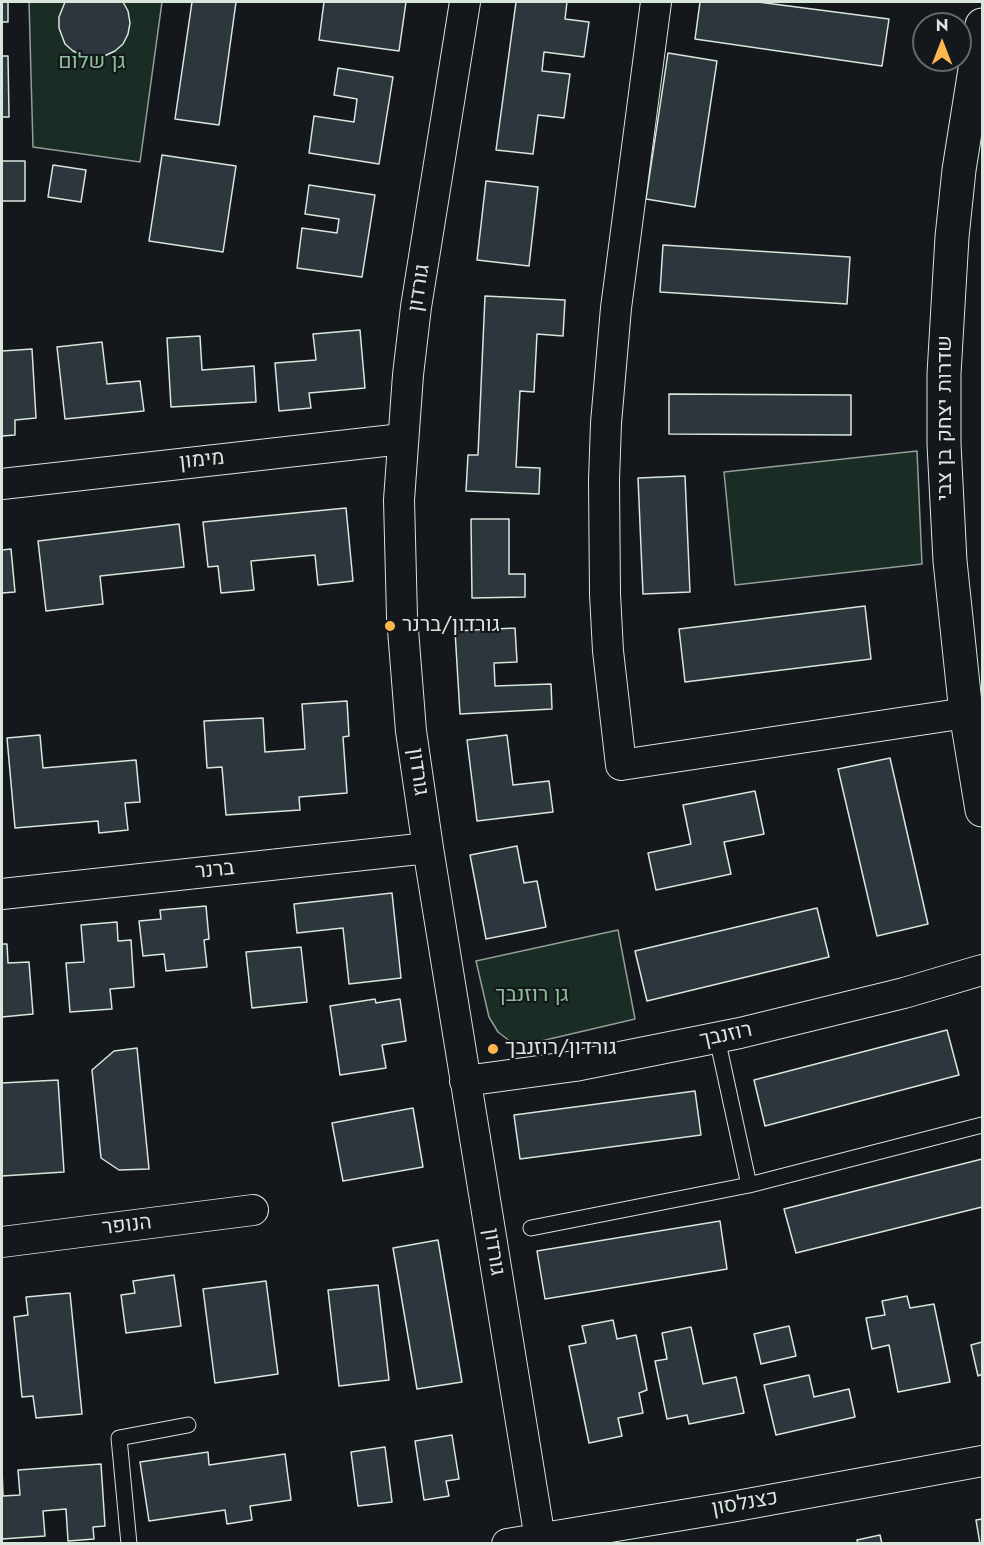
<!DOCTYPE html>
<meta charset="utf-8">
<style>
body{margin:0}
#map{position:relative;width:984px;height:1545px;overflow:hidden;background:#14181c;font-family:Jost,sans-serif}
canvas{display:block}
.frame{position:absolute;inset:0;border:3px solid #d8e6dc;pointer-events:none}
.north{position:absolute;left:912px;top:12px;width:60px;height:60px;box-sizing:border-box;background:#14181c;border:2px solid #626a69;border-radius:50%;rotate:0deg;font-size:16px;font-weight:700;line-height:24px;text-align:center;color:#d8e6dc}
.north::after{content:'';display:block;margin:auto;width:21px;height:27px;background:#ffb74d;clip-path:polygon(50% 0,100% 100%,50% 72%,0 100%)}
</style>
<div id="map">
<canvas width="984" height="1545"></canvas>
<div class="frame"></div>
<div class="north">N</div>
</div>
<script>
const ctx = document.querySelector('canvas').getContext('2d');
ctx.lineJoin = 'round';
function fill(path, color) {
  ctx.fillStyle = color;
  ctx.fill(path, 'evenodd');
}
function shape(rows) {
  const path = new Path2D();
  for (const r of rows) {
    path.moveTo(r[0], r[1]);
    for (let i = 2; i < r.length; i += 2) path.lineTo(r[i], r[i + 1]);
  }
  return path;
}
function strokePath(path, color, width, dash) {
  ctx.strokeStyle = color;
  ctx.lineWidth = width;
  ctx.lineCap = dash ? 'butt' : 'round';
  ctx.setLineDash(dash || []);
  ctx.stroke(path);
}
function label(font, color, halo, rows, align = 'center') {
  ctx.font = font + ' Jost,Heebo,sans-serif';
  ctx.lineWidth = 4.5;
  ctx.setLineDash([]);
  ctx.textBaseline = 'middle';
  ctx.strokeStyle = halo;
  ctx.fillStyle = color;
  for (const [text, x, y, turn = 0] of rows) {
    ctx.save();
    ctx.translate(x, y);
    ctx.rotate((+turn || 0) * Math.PI / 180);
    ctx.textAlign = isNaN(turn) ? turn : align;
    if (halo) ctx.strokeText(text, 0, 0);
    ctx.fillText(text, 0, 0);
    ctx.restore();
  }
}
const green = shape([
 [29,2,162,2,140,162,33,147,29,2],
 [917,451,922,564,735,585,724,472,917,451],
 [618,930,635,1019,524,1045,511,1042,498,1032,489,1017,476,961,618,930]
]);
const building = shape([
 [2,2,8,2,8,22,2,22,2,2],
 [65,2,123,2,128,11,130,23,128,34,123,44,115,51,100,58,89,58,73,51,65,44,59,28,59,17,65,2],
 [192,2,236,2,219,125,175,119,192,2],
 [324,2,406,2,399,51,319,40,324,2],
 [516,2,567,2,565,19,589,22,584,57,544,52,542,71,570,74,564,118,538,115,533,154,496,150,516,2],
 [700,2,758,2,889,19,882,66,695,39,700,2],
 [668,53,717,61,695,207,646,199,668,53],
 [2,56,8,56,9,117,2,117,2,56],
 [338,68,393,77,379,164,309,153,314,116,354,122,357,99,334,95,338,68],
 [162,155,236,166,223,252,149,241,162,155],
 [2,161,25,161,25,201,2,201,2,161],
 [53,165,86,170,81,202,48,197,53,165],
 [486,181,538,187,529,266,477,260,486,181],
 [309,185,375,195,362,277,297,268,302,228,337,233,339,219,305,214,309,185],
 [663,245,850,257,847,304,660,292,663,245],
 [485,296,565,300,563,336,537,334,534,392,520,391,516,467,540,468,539,494,466,491,468,455,478,455,485,296],
 [360,330,365,388,309,393,311,408,279,411,275,363,316,360,313,334,360,330],
 [200,336,202,370,254,366,256,402,171,407,167,338,200,336],
 [102,342,107,384,140,381,144,411,65,419,57,347,102,342],
 [32,349,36,418,15,420,15,435,2,436,2,351,32,349],
 [669,394,851,395,851,435,669,434,669,394],
 [685,476,690,592,643,594,638,478,685,476],
 [346,508,353,581,318,585,315,555,251,561,254,590,221,593,218,566,208,567,203,522,346,508],
 [471,519,509,519,509,574,525,574,525,597,472,598,471,519],
 [179,524,184,567,100,576,103,604,46,611,38,541,179,524],
 [11,549,15,592,2,593,2,550,11,549],
 [865,606,871,659,685,682,679,629,865,606],
 [515,628,517,662,494,663,495,686,551,684,552,709,460,714,455,631,515,628],
 [347,701,349,736,343,737,347,793,299,797,300,810,226,815,222,767,207,768,204,721,263,718,265,752,305,749,302,704,347,701],
 [40,735,43,768,136,760,140,802,125,803,128,830,99,833,98,821,15,828,7,738,40,735],
 [507,735,513,785,549,781,553,812,477,821,467,740,507,735],
 [890,758,928,924,877,936,838,769,890,758],
 [755,791,764,834,724,842,731,874,656,890,648,853,691,844,683,805,755,791],
 [517,846,524,883,537,881,546,927,486,939,470,855,517,846],
 [392,893,401,978,349,984,343,928,297,933,294,904,392,893],
 [206,906,209,939,204,940,207,967,166,971,164,954,143,956,139,921,161,919,160,910,206,906],
 [817,908,829,957,647,1001,635,951,817,908],
 [117,922,118,941,131,940,134,987,110,989,112,1009,70,1012,66,963,84,962,81,925,117,922],
 [2,944,7,944,8,963,29,962,33,1014,2,1017,2,944],
 [301,947,307,1002,252,1008,246,952,301,947],
 [375,999,376,1003,400,999,406,1041,382,1045,386,1068,340,1075,330,1006,375,999],
 [947,1030,959,1075,765,1126,754,1080,947,1030],
 [137,1048,149,1169,119,1170,101,1158,92,1070,114,1051,137,1048],
 [58,1080,64,1172,2,1176,2,1083,58,1080],
 [695,1091,701,1135,520,1159,514,1115,695,1091],
 [413,1108,423,1167,343,1181,332,1123,413,1108],
 [982,1159,982,1207,796,1253,784,1209,982,1159],
 [720,1221,727,1269,545,1299,537,1251,720,1221],
 [438,1240,462,1382,417,1389,393,1248,438,1240],
 [174,1275,181,1326,126,1333,121,1295,135,1293,133,1281,174,1275],
 [266,1281,278,1374,215,1383,203,1289,266,1281],
 [378,1285,389,1380,339,1386,328,1290,378,1285],
 [70,1293,82,1414,36,1418,33,1396,22,1397,14,1317,28,1315,26,1297,70,1293],
 [907,1296,910,1308,934,1304,950,1382,898,1392,889,1345,872,1349,866,1318,885,1315,882,1301,907,1296],
 [613,1320,617,1339,636,1335,647,1390,639,1393,643,1413,618,1418,622,1436,589,1443,569,1346,586,1343,582,1326,613,1320],
 [789,1326,796,1356,761,1364,754,1334,789,1326],
 [691,1327,703,1384,736,1377,744,1413,689,1424,687,1415,667,1419,655,1361,667,1359,662,1333,691,1327],
 [982,1342,982,1374,978,1376,971,1345,982,1342],
 [809,1375,814,1397,849,1389,855,1417,776,1435,764,1385,809,1375],
 [452,1435,459,1479,446,1481,449,1496,424,1500,415,1441,452,1435],
 [385,1447,392,1502,358,1506,351,1452,385,1447],
 [208,1452,209,1465,285,1454,291,1500,250,1506,252,1520,227,1524,225,1510,149,1521,140,1462,208,1452],
 [101,1464,105,1526,93,1527,94,1539,68,1541,66,1509,43,1511,45,1536,2,1539,2,1470,3,1496,20,1495,18,1470,101,1464],
 [982,1519,982,1544,980,1544,976,1520,982,1519],
 [880,1535,882,1544,858,1544,857,1540,880,1535]
]);
const lane = shape([
 [717,1038,749,1185],
 [531,1228,749,1185,982,1125],
 [129,1544,119,1438,188,1425]
]);
const street = shape([
 [465,2,416,307,408,375,399,500,402,617,411,731,428,848,540,1539],
 [656,2,616,308,606,423,604,480,605,594,608,651,621,765,966,713],
 [2,484,402,439],
 [2,894,428,848],
 [465,1081,575,1066,740,1033,904,993,982,970],
 [2,1242,253,1210],
 [507,1544,731,1507,982,1461]
]);
const secondary = shape([
 [982,25,959,170,952,237,944,374,944,444,950,561,966,713,982,810]
]);
const markers = [
 [390,626,6,"#ffb74d"],
 [493,1049,6,"#ffb74d"]
];
const parkNames = [
 ["גן שלום",92,63],
 ["גן רוזנבך",532,996]
];
const streetNames = [
 ["גורדון",420,288,-81],
 ["שדרות יצחק בן צבי",946,418,-90],
 ["מימון",202,461,-6],
 ["גורדון",417,772,82],
 ["ברנר",215,871,-6],
 ["רוזנבך",726,1036,-12],
 ["הנופר",127,1226,-7],
 ["גורדון",493,1252,81],
 ["כצנלסון",745,1504,-10]
];
const poiNames = [
 ["גורדון/ברנר",402,626],
 ["גורדון/רוזנבך",505,1049]
];
fill(green, '#1a2d24');
strokePath(green, '#939e99', 1.5);
fill(building, '#2c363c');
strokePath(building, '#d8e6dc', 1.5);
strokePath(lane, '#d8e6dc', 17);
strokePath(street, '#d8e6dc', 32);
strokePath(secondary, '#d8e6dc', 35);
strokePath(lane, '#14181c', 15);
strokePath(street, '#14181c', 30);
strokePath(secondary, '#14181c', 33);
for (const [x, y, r, color] of markers) {
  const dot = new Path2D();
  dot.arc(x, y, r, 0, 2 * Math.PI);
  ctx.fillStyle = color;
  ctx.fill(dot);
  strokePath(dot, '#14181c', 2);
}
label('21px', '#8ac095', '#14181c', parkNames);
label('21px', '#d8e6dc', '#14181c', streetNames);
label('21px', '#d8e6dc', '#14181c', poiNames, 'left');
</script>
